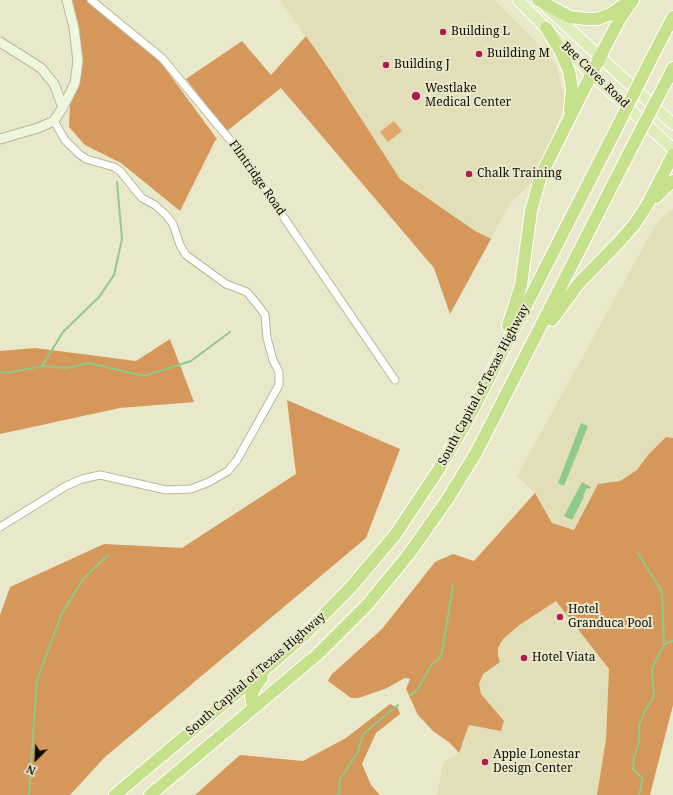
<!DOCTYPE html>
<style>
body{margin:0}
#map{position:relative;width:673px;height:795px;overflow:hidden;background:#eae8ca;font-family:"Noto Serif",serif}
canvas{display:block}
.north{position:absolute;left:16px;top:739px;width:40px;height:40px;-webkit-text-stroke:3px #eae8ca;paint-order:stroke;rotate:204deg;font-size:11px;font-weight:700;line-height:16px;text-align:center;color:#0e0d04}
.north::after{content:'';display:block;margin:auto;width:14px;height:18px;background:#0e0d04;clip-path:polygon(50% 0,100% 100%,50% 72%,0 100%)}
</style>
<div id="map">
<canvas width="673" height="795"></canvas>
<div class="north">N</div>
</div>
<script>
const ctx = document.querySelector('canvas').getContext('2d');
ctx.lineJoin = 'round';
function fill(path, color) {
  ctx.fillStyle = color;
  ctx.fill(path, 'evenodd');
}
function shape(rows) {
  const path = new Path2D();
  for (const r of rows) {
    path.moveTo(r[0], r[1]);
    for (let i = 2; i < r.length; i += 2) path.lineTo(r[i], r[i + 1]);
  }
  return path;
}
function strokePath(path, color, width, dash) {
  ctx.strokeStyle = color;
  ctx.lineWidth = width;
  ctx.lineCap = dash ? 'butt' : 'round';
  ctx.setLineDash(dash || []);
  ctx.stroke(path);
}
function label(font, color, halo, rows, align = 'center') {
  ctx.font = font + ' "Noto Serif",serif';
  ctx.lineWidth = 4;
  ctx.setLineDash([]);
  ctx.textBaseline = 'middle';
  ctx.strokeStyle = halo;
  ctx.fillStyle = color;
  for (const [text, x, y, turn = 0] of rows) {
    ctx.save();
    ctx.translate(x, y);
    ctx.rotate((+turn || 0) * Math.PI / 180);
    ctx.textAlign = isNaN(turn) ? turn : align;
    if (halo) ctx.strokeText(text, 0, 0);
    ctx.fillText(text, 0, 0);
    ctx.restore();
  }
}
const built = shape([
 [280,0,494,0,546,52,557,68,565,102,553,137,542,160,534,180,510,203,491,239,475,231,400,179,331,72],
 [673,209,673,438,666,438,649,454,637,470,620,481,598,484,574,530,552,523,535,493,517,476,657,222],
 [556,600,609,669,606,739,597,795,437,795,443,763,459,753,469,725,501,731,504,721,481,694,479,684,483,673,500,662,498,656,498,648,503,639,518,626]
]);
const green = shape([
 [394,121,402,131,388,142,380,132]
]);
const forest = shape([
 [70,0,87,0,89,1,162,64,217,139,215,141,180,211,121,163,85,145,69,127,70,105,81,72],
 [306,36,331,72,400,179,475,231,491,239,450,314,434,268,281,88,227,131,186,79,242,41,271,75],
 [170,339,194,402,120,408,0,434,0,351,35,348,136,361],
 [287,400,400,449,366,538,105,757,70,795,0,795,0,615,10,587,104,544,182,548,296,474],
 [666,437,673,438,673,705,650,795,597,795,606,739,609,669,556,601,518,626,503,639,498,648,498,656,500,662,483,674,479,684,481,694,504,721,501,731,469,725,459,753,450,743,433,731,418,715,406,689,410,679,405,678,385,689,358,698,351,698,328,681,331,675,382,629,435,562,453,554,474,561,535,493,552,523,574,530,598,484,620,481,637,470,649,454],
 [390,704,398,708,400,714,376,733,362,764,371,785,380,795,195,795,240,755,303,761,346,738]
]);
const water = shape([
 [581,423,588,426,564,486,558,483],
 [582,482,591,487,590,489,587,488,583,496,584,497,572,520,564,516]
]);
const stream = shape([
 [42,366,63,332,99,297,114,275,122,239,117,182],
 [0,372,8,373,42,366,66,368,89,363,144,376,191,361,230,332],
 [638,553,662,592,664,645,652,668,654,696,644,713,639,726,639,741,634,758,633,769,643,779,639,795],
 [665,644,673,641],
 [410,696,418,689,432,664,439,659,442,652,453,585],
 [29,795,37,680,62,613,84,578,108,555],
 [337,795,339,794,340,779,358,752,363,734,398,705]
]);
const street = shape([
 [91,0,162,58,235,146,395,380],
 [0,527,66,486,82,479,100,475,166,490,191,489,209,482,228,471,237,460,279,385,279,372,273,360,267,338,265,315,257,304,247,292,226,284,186,255,180,245,173,224,166,215,155,205,142,198,120,171,114,167,86,159,79,154,65,140,54,121]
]);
const secondary = shape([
 [0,42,41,68,54,84,63,107],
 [0,139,38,128,54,121,63,107,75,83,78,61,74,28,67,0]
]);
const primary = shape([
 [518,0,585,68,673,149],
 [546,7,673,124]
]);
const highway = shape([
 [538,0,570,17,587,19,597,19,611,14,627,2],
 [546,28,560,50,569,71,572,89,570,110],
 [649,63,673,17],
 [667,80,673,68],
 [656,197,666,187,673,181],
 [552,320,579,283,619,242,634,225,647,205,673,155],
 [508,326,521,285,531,211,541,175,605,47,621,17,633,0],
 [254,708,252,702,251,696,256,686,262,678],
 [115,795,270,665,304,635,351,587,395,535,439,469,467,421,614,133],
 [150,795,318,654,367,605,409,554,447,500,476,453,631,149]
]);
const highwayBridge = shape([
 [614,133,649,63],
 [631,149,667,80]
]);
const markers = [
 [443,32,4,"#ae1d51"],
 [479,54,4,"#ae1d51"],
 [386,65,4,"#ae1d51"],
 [416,96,5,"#ae1d51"],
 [469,174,4,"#ae1d51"],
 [560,617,4,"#ae1d51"],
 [524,658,4,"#ae1d51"],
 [485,762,4,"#ae1d51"]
];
const poiNames = [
 ["Building L",451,32],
 ["Building M",487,54],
 ["Building J",394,65],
 ["Westlake",425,89],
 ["Medical Center",425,103],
 ["Chalk Training",477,174],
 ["Hotel",568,610],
 ["Granduca Pool",568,624],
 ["Hotel Viata",532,658],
 ["Apple Lonestar",493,755],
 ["Design Center",493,769]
];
const streetNames = [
 ["Bee Caves Road",595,75,44],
 ["Flintridge Road",257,178,55],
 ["South Capital of Texas Highway",484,385,-62],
 ["South Capital of Texas Highway",256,674,-41]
];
fill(built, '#e1deb8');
fill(green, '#e3a76d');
fill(forest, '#d6985a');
fill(water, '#8eca89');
strokePath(stream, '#8eca89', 2);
strokePath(street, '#bab79b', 9);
strokePath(secondary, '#bab79b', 11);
strokePath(primary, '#fff', 13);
strokePath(highway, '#fff', 14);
strokePath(street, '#fff', 7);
strokePath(secondary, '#eef6dc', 9);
strokePath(primary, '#dcedb9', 11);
strokePath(highway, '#c5e18b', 12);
strokePath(highwayBridge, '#fff', 14, []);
strokePath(highwayBridge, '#c5e18b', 12);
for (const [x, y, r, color] of markers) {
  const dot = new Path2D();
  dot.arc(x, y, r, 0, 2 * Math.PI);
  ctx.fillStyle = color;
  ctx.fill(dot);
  strokePath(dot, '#eae8ca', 1.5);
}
label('12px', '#0e0d04', '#eae8ca', poiNames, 'left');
label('12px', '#0e0d04', '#eae8ca', streetNames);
</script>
